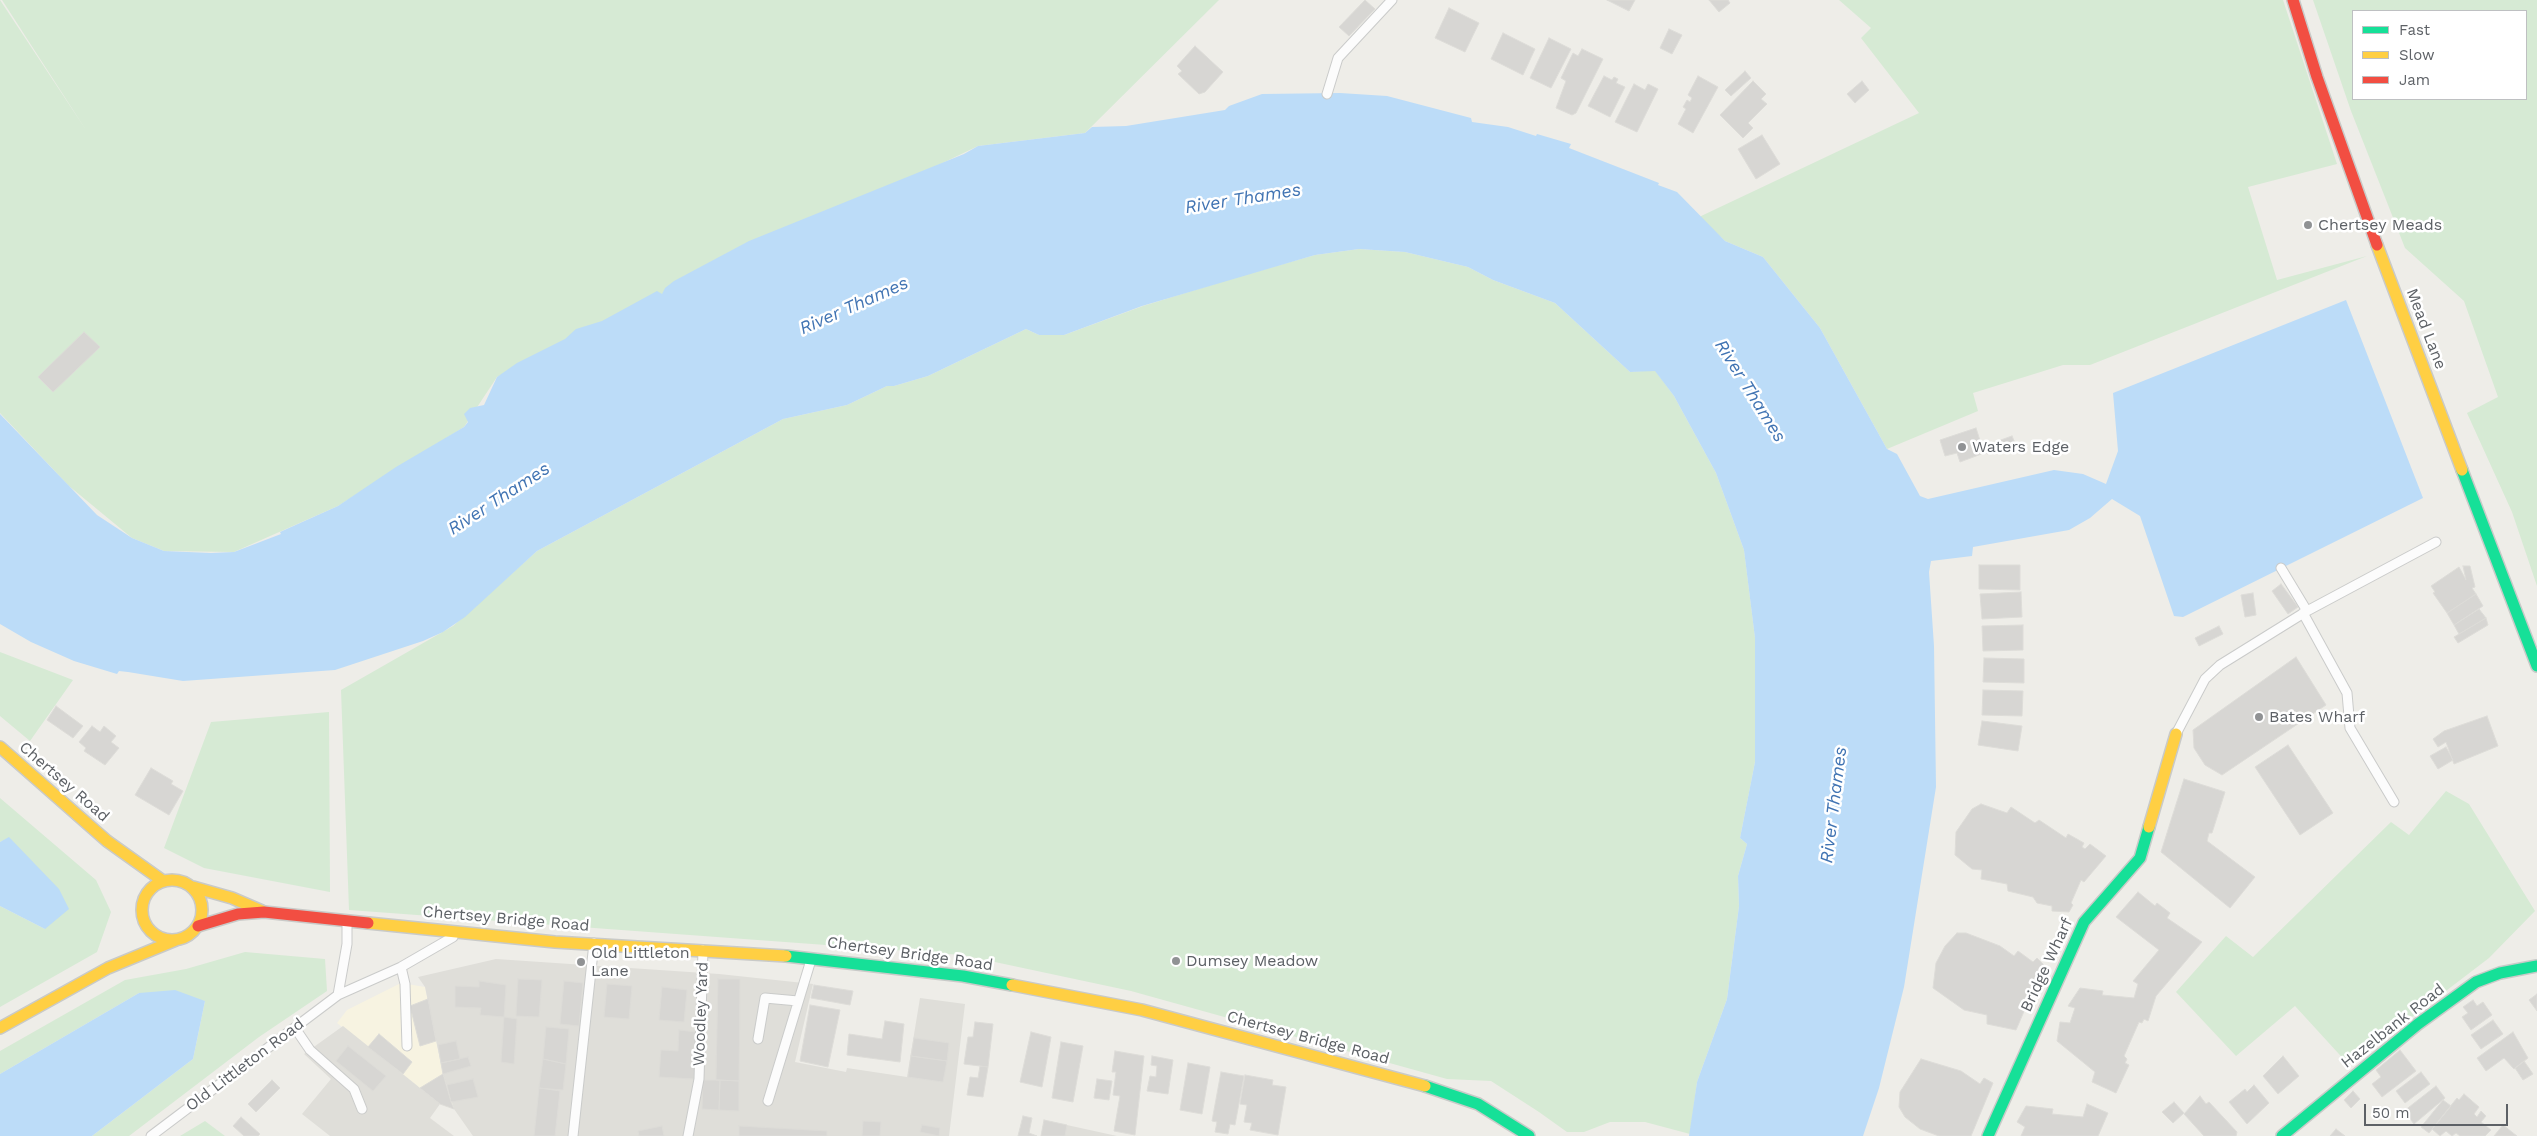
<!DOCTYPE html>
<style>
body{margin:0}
#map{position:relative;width:2537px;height:1136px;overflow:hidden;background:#eeede8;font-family:"Work Sans",sans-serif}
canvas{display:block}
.legend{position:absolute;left:2352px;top:10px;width:175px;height:90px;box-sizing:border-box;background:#fff;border:1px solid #bec0c2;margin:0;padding:6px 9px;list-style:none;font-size:15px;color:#5d6166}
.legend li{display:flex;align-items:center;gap:10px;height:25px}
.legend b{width:25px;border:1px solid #bec0c2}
.scale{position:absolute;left:2364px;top:1104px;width:144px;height:22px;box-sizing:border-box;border:2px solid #5d6166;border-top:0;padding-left:6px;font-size:15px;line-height:18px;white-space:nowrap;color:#5d6166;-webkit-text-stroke:4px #fff;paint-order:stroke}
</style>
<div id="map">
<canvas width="2537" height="1136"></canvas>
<ul class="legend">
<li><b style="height:6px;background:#16e098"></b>Fast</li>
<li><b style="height:6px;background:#ffcf43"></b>Slow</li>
<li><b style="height:6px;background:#f24e42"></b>Jam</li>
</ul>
<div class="scale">50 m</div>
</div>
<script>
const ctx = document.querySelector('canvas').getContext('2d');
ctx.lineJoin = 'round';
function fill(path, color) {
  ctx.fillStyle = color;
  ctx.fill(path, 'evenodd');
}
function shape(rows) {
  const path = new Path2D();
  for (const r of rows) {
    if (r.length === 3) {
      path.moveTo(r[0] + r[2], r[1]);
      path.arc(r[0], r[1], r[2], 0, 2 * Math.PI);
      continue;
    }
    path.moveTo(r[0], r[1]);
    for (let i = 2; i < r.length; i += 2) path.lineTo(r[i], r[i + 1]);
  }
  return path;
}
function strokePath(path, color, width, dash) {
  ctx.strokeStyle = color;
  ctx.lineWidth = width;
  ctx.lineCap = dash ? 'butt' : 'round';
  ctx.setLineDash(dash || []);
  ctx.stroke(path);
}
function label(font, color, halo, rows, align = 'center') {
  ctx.font = font + ' "Work Sans",sans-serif';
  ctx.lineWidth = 5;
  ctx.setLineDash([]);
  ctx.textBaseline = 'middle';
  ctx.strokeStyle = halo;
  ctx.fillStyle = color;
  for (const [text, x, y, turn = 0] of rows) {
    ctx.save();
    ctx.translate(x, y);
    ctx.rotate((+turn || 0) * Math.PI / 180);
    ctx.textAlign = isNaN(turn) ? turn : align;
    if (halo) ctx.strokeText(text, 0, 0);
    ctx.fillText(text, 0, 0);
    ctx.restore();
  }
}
const commercial = shape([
 [401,983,425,987,443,1074,454,1109,440,1104,337,1023,347,1010]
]);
const industrial = shape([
 [496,959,719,974,813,984,795,1062,846,1072,847,1068,907,1077,920,998,965,1004,949,1136,473,1136,454,1109,443,1074,425,987,418,977],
 [343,1026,440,1104,430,1118,454,1136,330,1136,302,1114,331,1079,304,1054],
 [1044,1120,1117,1136,1041,1136]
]);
const green = shape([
 [0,0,86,130,2,0,1219,0,1085,133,978,146,497,377,464,427,338,506,234,552,164,551,132,538,69,486,0,413],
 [1839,0,2283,0,2337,164,2248,187,2277,280,2367,256,2090,365,2063,365,1973,393,1978,411,1887,449,1820,328,1763,257,1725,241,1699,217,1919,113,1861,38,1871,28],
 [2313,0,2537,0,2537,586,2512,512,2467,413,2498,397,2464,301,2405,248,2351,111],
 [2353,11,2526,11,2526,99,2353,99],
 [1359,249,1405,252,1468,267,1493,280,1555,303,1630,372,1655,370,1674,396,1716,473,1744,550,1755,638,1755,762,1740,838,1747,844,1738,876,1739,906,1727,999,1697,1082,1690,1134,1645,1122,1610,1122,1584,1132,1567,1132,1539,1112,1491,1081,1447,1079,1131,991,962,955,349,910,341,690,453,626,537,551,783,419,847,405,887,386,894,386,928,376,1026,329,1039,335,1064,335,1143,306,1234,278,1315,255],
 [0,652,73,680,30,741,0,716],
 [329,712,330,892,204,868,164,848,211,722],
 [2446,791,2469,804,2535,911,2489,958,2349,1065,2295,1006,2236,1056,2176,992,2226,936,2253,957,2391,822,2409,835],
 [0,798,96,880,111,912,97,952,0,1007,0,906,45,929,19,850,9,838,0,842],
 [245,952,325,959,327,991,259,1037,129,1136,92,1136,193,1059,205,1001,139,993,0,1074,0,1051,125,980,186,969],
 [205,1121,225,1136,180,1136]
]);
const water = shape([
 [1340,93,1387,96,1471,118,1472,122,1508,127,1536,136,1537,134,1571,144,1569,148,1659,183,1658,185,1677,192,1725,241,1763,257,1820,328,1887,449,1897,454,1920,496,1928,499,2054,470,2083,474,2106,484,2118,451,2113,393,2346,300,2423,498,2183,617,2174,616,2140,516,2112,499,2090,518,2069,530,1973,547,1972,556,1931,561,1929,572,1934,646,1936,787,1904,987,1879,1088,1863,1136,1689,1136,1697,1082,1727,999,1739,906,1738,876,1747,844,1740,838,1755,762,1755,638,1744,550,1716,473,1674,396,1655,371,1630,372,1555,303,1493,280,1468,267,1405,252,1359,249,1315,255,1142,306,1064,335,1039,335,1026,329,928,376,894,386,887,386,847,405,783,419,537,551,465,617,443,632,423,641,335,670,183,681,128,672,119,671,117,674,74,661,31,642,0,624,0,414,97,515,132,538,164,551,211,553,234,552,281,534,280,532,338,506,396,467,464,427,468,422,464,414,470,408,484,405,497,377,517,363,565,339,576,329,602,321,657,291,662,294,665,288,674,281,749,241,964,154,978,146,1085,133,1092,127,1126,126,1225,110,1229,106,1262,94],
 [9,837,59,889,69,909,45,929,0,906,0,842],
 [175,990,205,1001,193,1059,92,1136,0,1136,0,1074,139,993]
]);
const building = shape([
 [1365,0,1375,9,1349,36,1339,27,1365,0],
 [1607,0,1635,0,1629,11,1607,0],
 [1709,0,1728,0,1730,3,1719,12,1709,0],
 [1449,8,1479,23,1465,52,1435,38,1449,8],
 [1669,29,1682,35,1672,54,1660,48,1669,29],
 [1503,33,1535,49,1523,75,1491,59,1503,33],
 [1549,38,1571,49,1551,88,1530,78,1549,38],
 [1195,46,1223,72,1205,92,1199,94,1178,74,1182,71,1177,66,1195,46],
 [1582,49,1603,59,1576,113,1572,115,1556,108,1566,81,1561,78,1573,53,1578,56,1582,49],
 [1745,71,1751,78,1731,96,1725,90,1745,71],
 [1604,76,1612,80,1614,77,1618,79,1616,83,1625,87,1610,117,1588,106,1604,76],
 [1698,76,1718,87,1693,133,1678,124,1686,109,1683,107,1687,100,1690,102,1692,98,1688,95,1698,76],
 [1753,81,1766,94,1761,99,1767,104,1748,123,1753,128,1743,138,1720,115,1753,81],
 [1862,81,1869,90,1855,103,1847,94,1862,81],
 [1634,84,1645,90,1648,84,1658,89,1637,132,1615,122,1634,84],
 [1762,135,1780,164,1756,179,1738,149,1762,135],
 [84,332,100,347,53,392,38,377,84,332],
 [1976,428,1984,453,1960,462,1957,453,1945,456,1940,440,1976,428],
 [2012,436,2015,443,1987,454,1984,446,2012,436],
 [1979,565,2020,565,2020,590,1979,589,1979,565],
 [2463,566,2470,566,2475,587,2472,588,2476,594,2447,613,2433,593,2435,592,2431,586,2459,567,2466,580,2463,566],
 [2281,584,2298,607,2288,614,2272,591,2281,584],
 [2021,592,2022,617,1982,619,1980,594,2021,592],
 [2253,593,2256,615,2245,617,2241,595,2253,593],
 [2476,594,2483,606,2454,625,2447,613,2476,594],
 [2479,609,2486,618,2459,634,2454,625,2479,609],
 [2486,618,2488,625,2458,643,2454,637,2486,618],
 [2023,625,2023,650,1983,651,1982,626,2023,625],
 [2219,626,2223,634,2199,646,2195,638,2219,626],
 [2296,657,2326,705,2222,775,2205,765,2194,748,2193,730,2296,657],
 [1984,658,2024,659,2024,683,1983,682,1984,658],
 [1983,690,2023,691,2022,716,1982,715,1983,690],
 [56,706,83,726,73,738,47,720,56,706],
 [2487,716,2498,746,2454,764,2446,742,2438,747,2433,739,2444,731,2487,716],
 [1982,721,2022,726,2018,751,1978,745,1982,721],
 [92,726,100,732,104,726,116,736,111,742,119,748,105,765,84,751,86,748,79,742,92,726],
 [2288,745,2333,813,2300,835,2255,767,2288,745],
 [2446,747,2453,760,2438,769,2430,756,2446,747],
 [151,768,173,781,171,784,183,791,169,815,135,795,151,768],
 [2184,779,2225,792,2212,833,2209,833,2207,841,2255,877,2230,908,2161,852,2184,779],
 [1981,804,2007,813,2011,807,2035,823,2039,820,2066,838,2068,834,2084,843,2082,847,2085,849,2090,844,2106,856,2084,882,2081,880,2071,903,2073,905,2069,912,2052,911,2052,906,2037,903,2033,897,2008,891,2007,884,1981,879,1982,870,1972,869,1955,855,1956,832,1972,809,1981,804],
 [2138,892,2155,906,2157,903,2170,913,2167,918,2202,942,2156,996,2148,1021,2144,1019,2142,1023,2139,1022,2124,1056,2127,1059,2125,1063,2129,1065,2116,1093,2092,1082,2095,1072,2057,1041,2060,1022,2070,1023,2075,1008,2068,1006,2080,988,2103,991,2102,995,2134,998,2138,984,2133,981,2159,950,2116,917,2138,892],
 [1957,933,1966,933,2000,946,2014,956,2018,951,2033,962,2037,958,2044,965,2016,1030,1987,1024,1987,1015,1964,1010,1933,988,1936,963,1945,946,1957,933],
 [518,979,542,980,539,1017,516,1016,518,979],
 [718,979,740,979,739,1081,716,1080,718,979],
 [479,981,506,985,504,1017,480,1015,481,1008,455,1007,455,986,479,987,479,981],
 [564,981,583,983,579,1026,560,1024,564,981],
 [607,984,632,986,629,1019,604,1017,607,984],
 [814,985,853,991,850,1005,811,998,814,985],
 [662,987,687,990,684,1022,659,1020,662,987],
 [2537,994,2537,1011,2529,1000,2537,994],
 [428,999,436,1041,420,1046,410,1006,428,999],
 [2473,1000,2477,1006,2483,1002,2492,1015,2471,1030,2462,1017,2468,1013,2463,1007,2473,1000],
 [810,1005,840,1010,828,1067,800,1061,810,1005],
 [504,1017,517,1019,514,1064,501,1062,504,1017],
 [2493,1020,2503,1034,2481,1049,2471,1035,2493,1020],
 [885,1021,904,1024,900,1062,847,1055,849,1034,882,1039,885,1021],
 [975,1022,993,1024,988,1067,964,1064,968,1037,973,1037,975,1022],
 [546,1027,569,1029,566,1064,543,1059,546,1027],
 [679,1030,696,1032,694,1079,659,1077,661,1050,678,1051,679,1030],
 [1031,1032,1051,1037,1042,1087,1020,1082,1031,1032],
 [2513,1032,2528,1058,2514,1069,2504,1058,2486,1071,2477,1058,2513,1032],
 [379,1034,412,1062,403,1074,368,1047,379,1034],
 [914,1038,949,1043,947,1061,911,1056,914,1038],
 [456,1041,460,1059,441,1063,438,1045,456,1041],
 [1061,1042,1083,1046,1073,1102,1052,1098,1061,1042],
 [348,1046,386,1076,373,1091,336,1061,348,1046],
 [2400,1050,2416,1071,2382,1097,2372,1084,2381,1077,2376,1070,2400,1050],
 [1115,1051,1144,1056,1135,1135,1114,1131,1120,1096,1113,1095,1116,1072,1112,1072,1115,1051],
 [911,1056,947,1061,943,1082,908,1077,911,1056],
 [1152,1056,1173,1060,1168,1094,1147,1091,1150,1076,1156,1077,1157,1066,1151,1065,1152,1056],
 [2283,1056,2299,1076,2278,1094,2263,1076,2283,1056],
 [468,1057,471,1066,443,1074,441,1063,468,1057],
 [543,1059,566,1064,563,1090,539,1088,543,1059],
 [1921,1059,1961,1071,1980,1084,1984,1078,1993,1083,1971,1136,1939,1136,1920,1129,1905,1117,1899,1107,1900,1092,1921,1059],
 [2524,1061,2533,1074,2523,1080,2515,1068,2524,1061],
 [1188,1063,1210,1067,1202,1114,1180,1110,1188,1063],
 [980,1066,988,1067,983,1097,967,1095,970,1077,978,1078,980,1066],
 [1221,1072,1244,1076,1235,1125,1230,1124,1228,1134,1215,1132,1217,1122,1212,1121,1221,1072],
 [2421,1072,2430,1084,2405,1103,2396,1091,2421,1072],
 [443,1074,451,1102,454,1109,440,1104,420,1088,443,1074],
 [1245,1075,1273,1080,1272,1085,1286,1087,1278,1135,1250,1130,1252,1123,1244,1122,1247,1105,1240,1104,1245,1075],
 [473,1079,478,1097,451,1102,447,1085,473,1079],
 [1097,1079,1112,1081,1109,1100,1094,1098,1097,1079],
 [272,1080,280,1088,256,1112,248,1104,272,1080],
 [703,1080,720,1080,719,1110,702,1109,703,1080],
 [720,1080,739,1081,739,1111,719,1110,720,1080],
 [2254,1085,2269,1103,2247,1124,2229,1102,2245,1089,2247,1092,2254,1085],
 [2436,1086,2445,1098,2414,1124,2404,1111,2436,1086],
 [539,1088,560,1091,555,1136,534,1136,539,1088],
 [2353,1091,2360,1099,2351,1108,2344,1100,2353,1091],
 [2464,1094,2479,1107,2474,1114,2477,1117,2481,1111,2486,1116,2481,1122,2491,1130,2485,1136,2460,1136,2456,1133,2452,1136,2446,1131,2440,1136,2432,1129,2457,1098,2459,1100,2464,1094],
 [2200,1096,2206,1104,2209,1102,2237,1132,2236,1136,2204,1136,2184,1114,2200,1096],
 [2443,1100,2451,1106,2429,1133,2421,1127,2443,1100],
 [2174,1102,2184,1113,2173,1123,2162,1112,2174,1102],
 [2087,1104,2108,1113,2098,1136,2021,1136,2025,1127,2017,1122,2026,1106,2053,1109,2052,1114,2083,1117,2087,1104],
 [1023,1116,1032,1118,1029,1133,1037,1136,1018,1136,1023,1116],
 [241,1117,260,1134,258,1136,244,1136,233,1126,241,1117],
 [1044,1120,1067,1125,1065,1136,1041,1136,1044,1120],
 [863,1121,881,1122,880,1136,862,1136,863,1121],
 [922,1125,940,1128,939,1136,920,1132,922,1125],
 [2503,1125,2517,1136,2494,1136,2503,1125],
 [662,1126,664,1136,639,1136,638,1131,662,1126],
 [739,1126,827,1131,827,1136,739,1136,739,1126],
 [2336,1129,2345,1136,2330,1136,2336,1129]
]);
const lane = shape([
 [1327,94,1338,58,1392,0],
 [2281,568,2307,611],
 [2303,613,2347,693,2350,728,2394,802],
 [2176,734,2205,679,2220,665,2307,611,2436,542],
 [401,967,405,984,407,1046],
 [338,995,347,944,347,922],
 [295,1028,310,1050,354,1089,362,1109],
 [758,1039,765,998,798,1001],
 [768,1101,811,960],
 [151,1136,338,995,401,967,453,937],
 [573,1136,594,943],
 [688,1136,699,1079,703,950]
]);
const fast = shape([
 [2462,470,2537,666],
 [786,956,963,976,1012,985],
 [1425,1086,1478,1104,1529,1136],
 [1988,1136,2084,922,2140,858,2149,827],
 [2282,1136,2418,1024,2476,982,2500,973,2537,966]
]);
const slow = shape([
 [2377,245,2462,470],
 [0,747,107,841,163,881],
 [2149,827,2176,734],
 [172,910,30],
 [193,887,232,898,262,911],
 [368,923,555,942,786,956],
 [1012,985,1142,1010,1425,1086],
 [0,1028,108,968,176,940]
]);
const jam = shape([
 [2293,0,2317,77,2377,245],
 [198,926,238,914,264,912,368,923]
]);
const markers = [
 [2308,225,5,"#909294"],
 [1962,447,5,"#909294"],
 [2259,717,5,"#909294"],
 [1176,961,5,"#909294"],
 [581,962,5,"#909294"]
];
const poiNames = [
 ["Chertsey Meads",2318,225],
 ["Waters Edge",1972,447],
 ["Bates Wharf",2269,717],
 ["Old Littleton",591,953],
 ["Lane",591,971],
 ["Dumsey Meadow",1186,961]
];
const streetNames = [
 ["Mead Lane",2426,329,69],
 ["Chertsey Road",64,782,41],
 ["Chertsey Bridge Road",506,919,5],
 ["Chertsey Bridge Road",910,954,8],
 ["Bridge Wharf",2047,965,-65],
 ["Woodley Yard",701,1014,-88],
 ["Hazelbank Road",2393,1026,-38],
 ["Chertsey Bridge Road",1308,1038,15],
 ["Old Littleton Road",245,1065,-37]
];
const waterNames = [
 ["River Thames",1243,199,-9],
 ["River Thames",854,306,-24],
 ["River Thames",1750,391,58],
 ["River Thames",499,499,-33],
 ["River Thames",1834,805,-83]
];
fill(commercial, '#f7f3e1');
fill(industrial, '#dfded9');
fill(green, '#d6ead4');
fill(water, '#bcdcf8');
fill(building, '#d7d6d3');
strokePath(building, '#dddcd8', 1);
strokePath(lane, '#cacbca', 11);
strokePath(fast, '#c9cac8', 14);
strokePath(slow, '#c9cac8', 14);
strokePath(jam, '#c9cac8', 14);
strokePath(lane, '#fcfcfc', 9);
strokePath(fast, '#16e098', 11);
strokePath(slow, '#ffcf43', 11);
strokePath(jam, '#f24e42', 11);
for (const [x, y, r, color] of markers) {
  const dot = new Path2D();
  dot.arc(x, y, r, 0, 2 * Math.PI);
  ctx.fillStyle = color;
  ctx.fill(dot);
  strokePath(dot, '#fff', 2);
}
label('16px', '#5d6166', '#fff', poiNames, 'left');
label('16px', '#5d6166', '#fff', streetNames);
label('italic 18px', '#4174b3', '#fff', waterNames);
</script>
